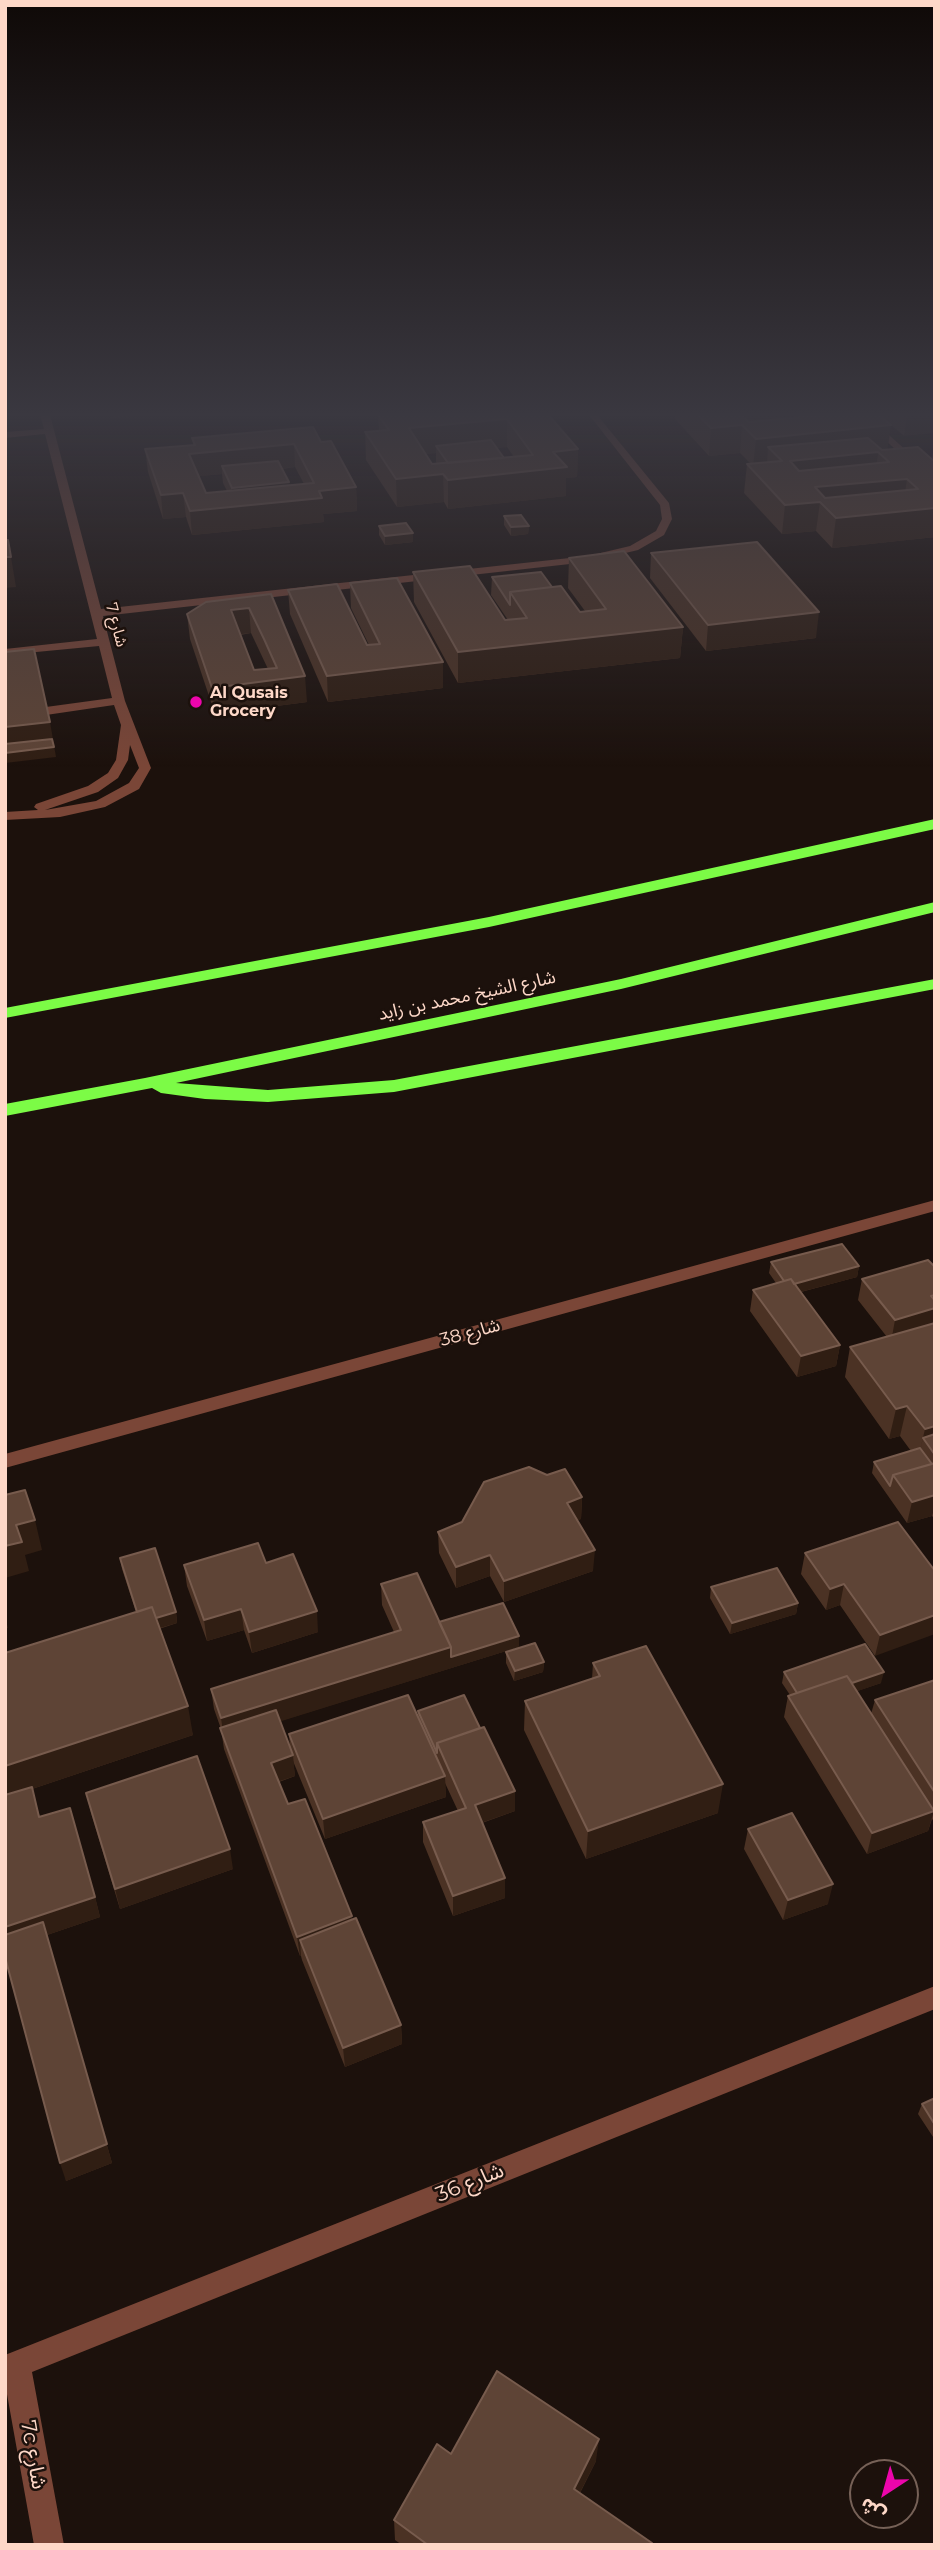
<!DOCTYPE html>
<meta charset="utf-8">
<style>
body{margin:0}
#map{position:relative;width:940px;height:2550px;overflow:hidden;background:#1c110c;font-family:Montserrat,"Noto Sans Arabic",sans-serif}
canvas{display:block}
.frame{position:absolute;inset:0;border:7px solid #fed8c8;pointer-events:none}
.north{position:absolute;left:849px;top:2459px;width:70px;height:70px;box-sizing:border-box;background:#1c110c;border:2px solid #766157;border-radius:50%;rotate:216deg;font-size:19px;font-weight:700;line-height:28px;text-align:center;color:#fed8c8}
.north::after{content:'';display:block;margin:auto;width:24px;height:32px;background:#ed05ac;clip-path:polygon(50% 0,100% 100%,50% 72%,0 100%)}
</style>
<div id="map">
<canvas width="940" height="2550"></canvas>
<div class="frame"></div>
<div class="north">ش</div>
</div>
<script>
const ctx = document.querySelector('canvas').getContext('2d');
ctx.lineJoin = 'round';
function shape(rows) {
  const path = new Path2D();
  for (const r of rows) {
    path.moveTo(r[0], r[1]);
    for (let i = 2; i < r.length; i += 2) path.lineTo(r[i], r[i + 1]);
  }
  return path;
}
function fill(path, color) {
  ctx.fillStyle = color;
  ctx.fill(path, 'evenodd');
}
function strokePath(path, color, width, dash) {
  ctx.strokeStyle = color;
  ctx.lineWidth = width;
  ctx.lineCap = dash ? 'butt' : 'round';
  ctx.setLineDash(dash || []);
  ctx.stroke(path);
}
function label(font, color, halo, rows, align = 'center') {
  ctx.font = font + ' Montserrat,"Noto Sans Arabic",sans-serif';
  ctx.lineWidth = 5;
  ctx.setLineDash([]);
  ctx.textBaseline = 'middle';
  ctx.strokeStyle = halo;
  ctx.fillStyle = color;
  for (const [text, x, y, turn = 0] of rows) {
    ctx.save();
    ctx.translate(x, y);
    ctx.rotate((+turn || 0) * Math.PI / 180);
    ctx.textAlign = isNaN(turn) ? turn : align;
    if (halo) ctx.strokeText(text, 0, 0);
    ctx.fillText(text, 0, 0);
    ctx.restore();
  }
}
const minor = shape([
 [39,411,49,411,101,609,588,556,630,546,656,531,662,519,660,505,586,411,594,411,669,503,672,519,664,535,638,550,588,562,103,616,125,701,151,768,139,789,105,807,60,817,5,820,5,812,38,810,34,807,36,804,88,786,108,773,116,760,121,725,114,705,46,715,40,711,46,707,112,698,99,646,5,655,5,649,97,639,45,434,5,438,5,432,44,429,39,411],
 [130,745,139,768,129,783,96,801,45,810,98,792,118,778,128,760,130,745],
 [853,411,862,411,935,476,935,485,853,411],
 [935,1200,935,1211,5,1468,5,1454,935,1200],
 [935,1986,935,2009,32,2372,64,2545,34,2545,5,2383,5,2355,935,1986]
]);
const highway = shape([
 [935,819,935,829,489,927,5,1018,5,1008,489,917,935,819],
 [935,902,935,912,621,989,176,1083,268,1090,394,1080,935,979,935,989,394,1092,268,1102,205,1099,161,1093,152,1088,5,1116,5,1104,145,1078,621,979,935,902]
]);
const wall = shape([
 [545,411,578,449,577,477,566,478,566,496,448,509,444,502,397,507,366,460,365,432,379,431,378,415],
 [507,447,514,457,504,458,496,448],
 [436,453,436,462,437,464,432,464,425,454],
 [675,411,874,411,887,450,935,462,935,537,832,548,816,531,782,534,744,493,747,464,751,464,740,453,709,456,675,419],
 [875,411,935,411,904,436],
 [192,438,321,442,356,487,357,511,323,514,324,522,192,535,186,517,163,519,148,472,145,449,193,445],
 [295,467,304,484,290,485,282,469],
 [222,474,223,483,227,491,206,493,199,476],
 [935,441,935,461,932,458],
 [504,516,529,526,528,534,511,536,504,525],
 [379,526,413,533,413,542,385,545,379,535],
 [651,553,816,638,706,651,650,578],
 [569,558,683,627,680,658,458,683,414,602,413,572,505,620,508,620,491,595,492,577,552,587,580,612,585,611,568,588],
 [350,583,443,688,328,702,290,614,288,590,367,645,369,645,351,608],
 [271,594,307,702,215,714,190,639,187,614],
 [251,633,268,669,254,670,240,635],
 [771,1262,859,1266,857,1277,801,1292,840,1345,836,1366,797,1377,750,1311,753,1290,776,1283,769,1273],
 [935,1267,935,1519,932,1516,907,1523,872,1473,874,1462,911,1451,900,1436,889,1439,845,1377,850,1347,887,1337,858,1300,862,1279],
 [582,1497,581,1519,577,1520,593,1571,504,1602,490,1576,456,1588,439,1553,438,1532],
 [805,1553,935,1571,875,1656,840,1605,826,1610,801,1574],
 [120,1558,176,1612,177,1623,159,1629,193,1735,32,1789,40,1817,95,1897,100,1917,47,1935,112,2163,66,2181,5,1653,136,1612,122,1569],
 [266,1563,318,1632,252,1653,244,1630,207,1641,187,1586,184,1565],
 [381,1584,439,1622,519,1647,280,1721,290,1748,289,1734,418,1716,418,1711,480,1728,515,1791,515,1811,482,1823,505,1898,453,1916,423,1842,423,1822,458,1811,445,1783,446,1797,325,1839,293,1761,295,1776,279,1782,288,1804,352,1916,352,1920,401,2025,402,2044,345,2067,302,1960,301,1956,300,1956,224,1749,221,1729,214,1709,211,1689,394,1632,382,1605],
 [711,1587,798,1603,796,1614,730,1634,710,1598],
 [506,1652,544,1662,543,1672,514,1681,506,1663],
 [593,1663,718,1813,586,1859,524,1730,525,1701,592,1679],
 [784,1672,881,1683,857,1691,871,1714,875,1700,935,1680,935,1823,932,1819,928,1831,867,1854,784,1717,788,1696,790,1695,782,1683],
 [86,1793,233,1869,120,1909,91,1813],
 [748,1829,828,1904,783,1920,744,1849],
 [935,2098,935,2140,918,2114,922,2104],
 [451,2454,596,2461,580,2493,651,2545,402,2545,395,2540,394,2520]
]);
const shadedWall = shape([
 [111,411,158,411,159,414,112,418],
 [718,411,824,411,821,432,891,425,887,453,878,454,874,481,787,489,782,461,768,447,767,465,753,467,756,439,742,425,740,453,709,456,711,428],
 [908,411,935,411,935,433,904,436],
 [507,419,507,447,441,453,436,446,436,453,410,456,409,428],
 [294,444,295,467,225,474,222,466,222,474,192,477,189,454],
 [578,449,577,477,566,478,566,496,448,509,448,480,553,452],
 [443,474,444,502,397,507,396,479],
 [907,479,903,507,820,502,816,531,782,534,785,505,815,487],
 [289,482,290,499,233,505,232,488],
 [356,487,357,511,323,514,324,522,192,535,190,511,319,491],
 [183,493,186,517,163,519,161,495],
 [935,508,935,537,832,548,836,518],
 [529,526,528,534,511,536,511,527],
 [413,533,413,542,385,545,385,536],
 [5,557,11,557,16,587,5,588],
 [249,608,251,633,233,635,231,610],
 [819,612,816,638,706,651,708,625],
 [683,627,680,658,458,683,458,652],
 [443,662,443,688,328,702,327,676],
 [305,676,307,702,215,714,212,688],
 [50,722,56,757,5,763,5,727],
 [859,1266,857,1277,785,1296,787,1285],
 [935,1295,935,1328,891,1342,895,1320,931,1296],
 [840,1345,836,1366,797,1377,801,1356],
 [907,1406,900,1436,889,1439,896,1409],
 [935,1426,935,1454,923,1438,918,1459,925,1429],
 [935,1495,935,1506,932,1516,907,1523,912,1502],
 [582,1497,581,1519,566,1524,567,1503],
 [35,1520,42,1550,25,1555,29,1571,5,1578,5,1546,16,1525],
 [595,1550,593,1571,504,1602,504,1581],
 [490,1555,490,1576,456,1588,456,1567],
 [844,1584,840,1605,826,1610,830,1589],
 [798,1603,796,1614,730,1634,732,1623],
 [241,1609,244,1630,207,1641,204,1620],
 [317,1611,318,1632,252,1653,249,1632],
 [176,1612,177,1623,143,1633,141,1623],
 [935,1615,935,1634,875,1656,880,1635],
 [5,1617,8,1628,5,1629],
 [519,1636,519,1647,224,1739,221,1718,451,1647],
 [544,1662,543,1672,514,1681,515,1671],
 [884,1672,881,1683,800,1711,802,1700],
 [188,1706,193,1735,5,1798,5,1766],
 [293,1755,295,1776,274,1783,271,1763],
 [445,1776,446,1797,325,1839,323,1819],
 [723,1784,718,1813,586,1859,588,1831],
 [515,1791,515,1811,475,1825,475,1805],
 [934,1811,928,1831,867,1854,872,1833],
 [230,1849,233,1869,120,1909,115,1889],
 [505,1878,505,1898,453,1916,453,1896],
 [833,1884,828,1904,783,1920,788,1900],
 [95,1897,100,1917,47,1935,112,2163,66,2181,60,2163,5,1943,5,1927],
 [352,1916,353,1936,300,1940,301,1956,300,1956,297,1937],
 [401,2025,402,2044,345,2067,343,2048],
 [599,2439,596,2461,571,2510,574,2489]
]);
const building = shape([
 [420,411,545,411,578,449,553,452,567,467,448,480,443,474,396,479,365,432,389,430,378,415,420,411],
 [507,419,533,455,432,464,409,428,507,419],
 [694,411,773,411,740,414,749,422,834,414,830,411,874,411,891,425,756,439,742,425,711,428,694,411],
 [313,427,321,442,331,441,356,487,319,491,322,498,190,511,183,493,161,495,145,449,195,445,192,438,313,427],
 [294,444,314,483,206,493,189,454,294,444],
 [868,438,882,450,918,447,935,462,935,508,836,518,820,502,785,505,747,464,782,461,768,447,868,438],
 [878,452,889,462,799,471,790,461,878,452],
 [907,479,918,489,825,498,815,487,907,479],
 [491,440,504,458,448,463,436,446,491,440],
 [278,461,289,482,232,488,222,466,278,461],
 [521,515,529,526,511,527,504,516,521,515],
 [406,523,413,533,385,536,379,526,406,523],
 [5,540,8,540,11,557,5,557,5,540],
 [757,542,819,612,708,625,651,553,757,542],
 [624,551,683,627,458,652,413,572,470,566,505,620,527,618,510,592,561,586,580,612,606,609,569,558,624,551],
 [541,572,552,587,510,592,510,605,492,577,541,572],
 [397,578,443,662,327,676,288,590,337,584,367,645,380,644,350,583,397,578],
 [271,594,305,676,212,688,187,614,206,602,271,594],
 [249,608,264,639,277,668,254,670,231,610,249,608],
 [34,649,50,722,5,727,5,652,34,649],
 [52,739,54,747,5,753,5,744,52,739],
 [842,1244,859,1266,794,1284,791,1279,784,1281,771,1262,842,1244],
 [928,1260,935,1267,935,1295,931,1296,935,1301,935,1308,895,1320,862,1279,928,1260],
 [791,1279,840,1345,801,1356,753,1290,791,1279],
 [935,1323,935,1426,925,1429,907,1406,896,1409,850,1347,935,1323],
 [935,1434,935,1455,923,1438,935,1434],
 [920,1448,932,1464,893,1475,890,1486,874,1462,920,1448],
 [935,1463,935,1495,912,1502,893,1475,935,1463],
 [529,1467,547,1475,565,1469,582,1497,567,1503,595,1550,504,1581,490,1555,456,1567,438,1532,462,1522,484,1482,529,1467],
 [25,1490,35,1520,16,1525,22,1542,5,1546,5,1495,25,1490],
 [898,1522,935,1571,935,1615,880,1635,844,1584,830,1589,805,1553,898,1522],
 [258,1543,266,1563,293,1554,317,1611,249,1632,241,1609,204,1620,184,1565,258,1543],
 [155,1548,176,1612,156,1618,152,1607,137,1612,120,1558,155,1548],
 [777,1568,798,1603,732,1623,711,1587,777,1568],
 [417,1573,451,1647,221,1718,211,1689,401,1630,381,1584,417,1573],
 [503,1603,519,1636,451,1657,451,1647,439,1622,503,1603],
 [152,1607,188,1706,5,1766,5,1653,152,1607],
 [535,1643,544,1662,515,1671,506,1652,535,1643],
 [865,1644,884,1672,852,1683,847,1676,797,1693,784,1672,865,1644],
 [646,1646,723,1784,588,1831,525,1701,600,1676,593,1663,646,1646],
 [847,1676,934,1811,872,1833,788,1696,847,1676],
 [935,1680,935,1793,875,1700,935,1680],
 [408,1695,445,1776,323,1819,289,1734,408,1695],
 [464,1695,480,1728,437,1743,437,1753,418,1711,464,1695],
 [276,1710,293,1755,271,1763,288,1804,305,1799,352,1916,297,1937,220,1728,276,1710],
 [484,1727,515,1791,475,1805,505,1878,453,1896,423,1822,466,1808,437,1743,484,1727],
 [197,1756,230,1849,115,1889,86,1793,197,1756],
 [32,1787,39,1817,70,1808,95,1897,5,1927,5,1795,32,1787],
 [792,1813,833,1884,788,1900,748,1829,792,1813],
 [356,1918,401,2025,343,2048,300,1940,356,1918],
 [43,1922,107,2144,60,2163,5,1957,5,1935,43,1922],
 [935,2098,935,2125,922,2104,935,2098],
 [497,2371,599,2439,574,2489,652,2543,651,2545,428,2545,394,2520,437,2444,451,2454,497,2371]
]);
const markers = [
 [196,702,7,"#ed05ac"]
];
const farStreetnames = [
 ["شارع 7",116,625,75]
];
const farPoinames = [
 ["Al Qusais",210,693],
 ["Grocery",210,711]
];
const streetNames = [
 ["شارع الشيخ محمد بن زايد",467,996,-12],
 ["شارع 38",470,1333,-15]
];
const nearStreetnames = [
 ["شارع 36",470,2183,-22],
 ["7c شارع",33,2455,80]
];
fill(minor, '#7a4637');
fill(highway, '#7cfb46');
fill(wall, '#4b3224');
fill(shadedWall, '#301e13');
fill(building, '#5e4436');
strokePath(building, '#775b4d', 2);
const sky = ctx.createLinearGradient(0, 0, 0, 768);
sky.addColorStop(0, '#0f0907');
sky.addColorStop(0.54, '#3a3840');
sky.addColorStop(1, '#3a384000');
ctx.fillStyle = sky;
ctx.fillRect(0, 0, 940, 768);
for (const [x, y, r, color] of markers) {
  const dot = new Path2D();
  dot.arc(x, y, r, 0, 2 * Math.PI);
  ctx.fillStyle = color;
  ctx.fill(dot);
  strokePath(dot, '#1c110c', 2.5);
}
label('16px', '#fed8c8', '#1c110c', farStreetnames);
label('bold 16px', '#fed8c8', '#1c110c', farPoinames, 'left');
label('18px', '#fed8c8', '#1c110c', streetNames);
label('21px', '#fed8c8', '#1c110c', nearStreetnames);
</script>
